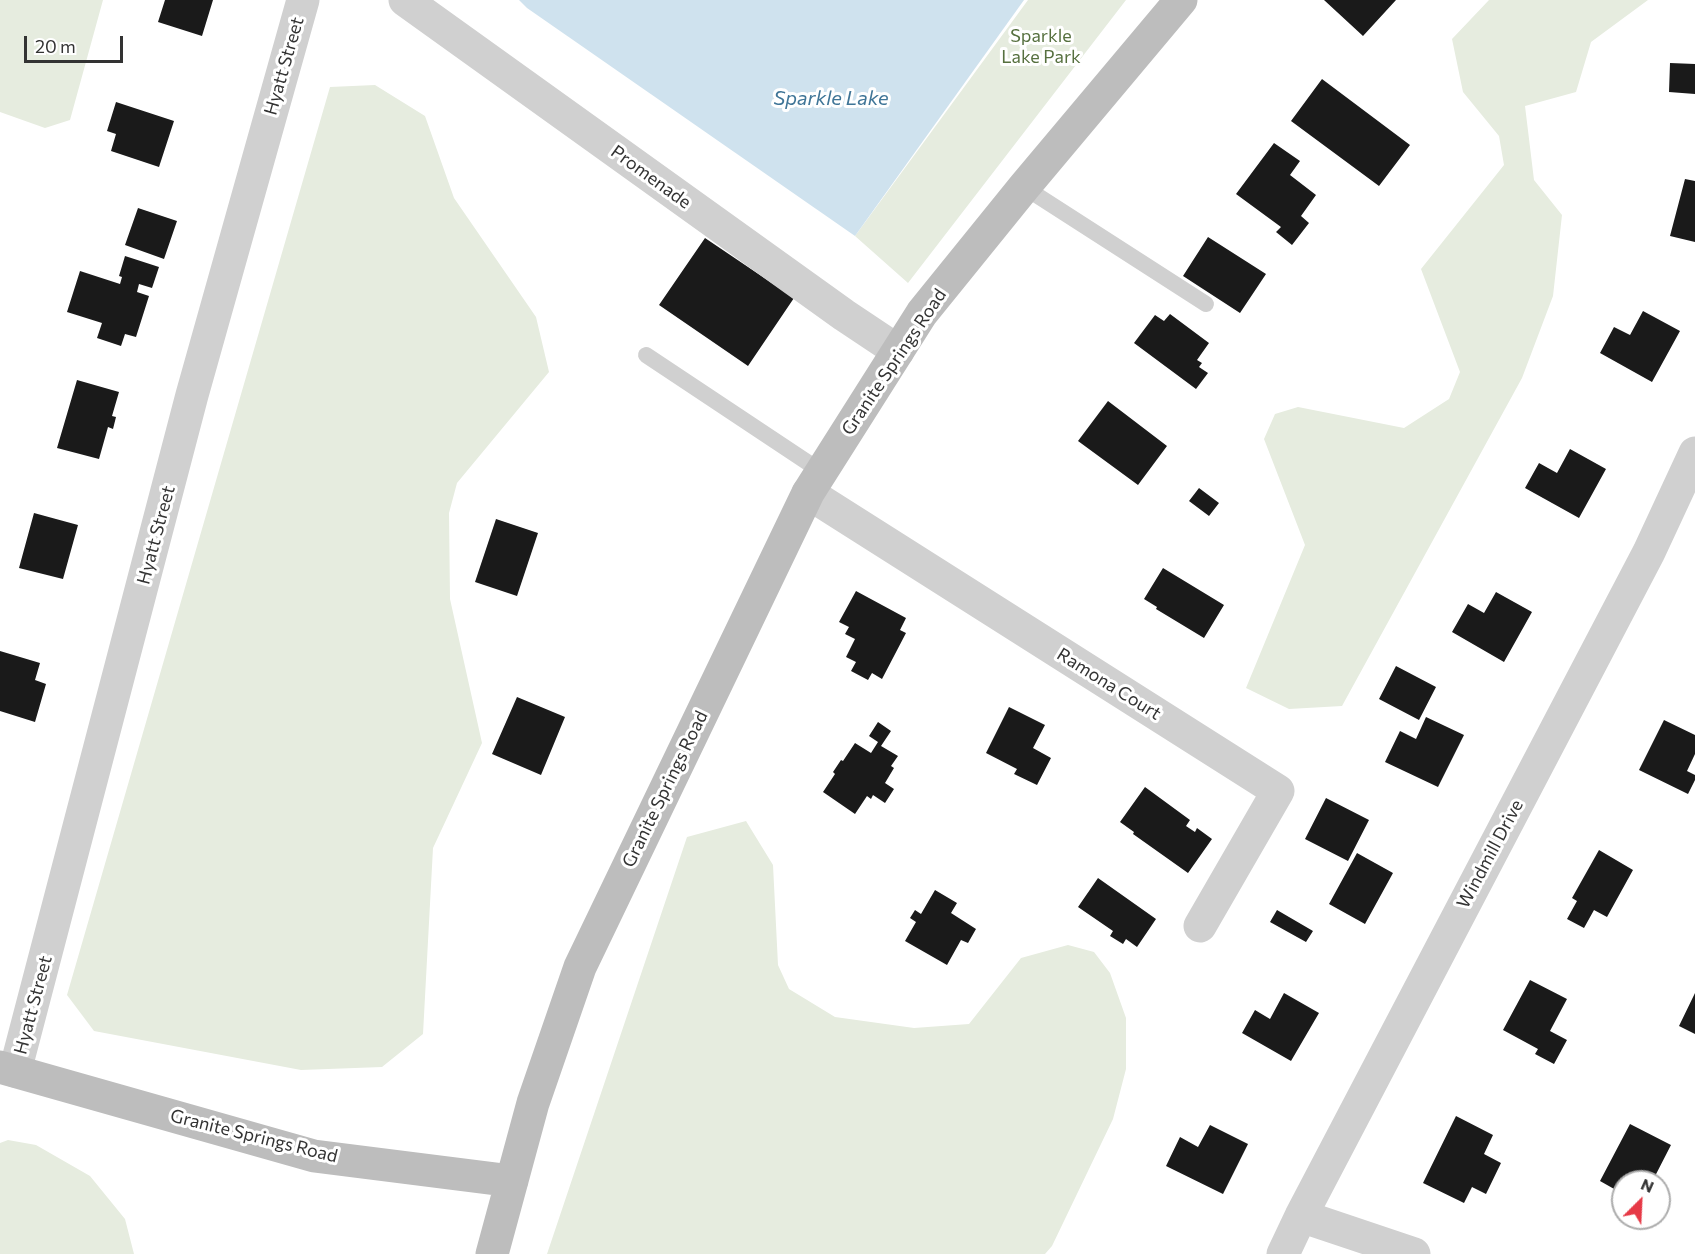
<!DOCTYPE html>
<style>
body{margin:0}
#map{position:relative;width:1695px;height:1254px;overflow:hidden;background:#fff;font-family:Commissioner,sans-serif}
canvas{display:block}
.north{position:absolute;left:1611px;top:1170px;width:60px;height:60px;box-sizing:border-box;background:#fff;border:2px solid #adadad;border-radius:50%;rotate:24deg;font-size:16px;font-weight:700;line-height:24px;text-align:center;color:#333}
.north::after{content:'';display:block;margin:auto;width:21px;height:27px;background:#e63946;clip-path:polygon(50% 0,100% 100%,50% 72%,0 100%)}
.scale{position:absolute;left:24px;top:36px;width:99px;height:27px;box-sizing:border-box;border:3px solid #333;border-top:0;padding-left:8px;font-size:18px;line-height:21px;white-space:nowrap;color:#333;-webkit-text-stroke:4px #fff;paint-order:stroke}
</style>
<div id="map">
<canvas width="1695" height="1254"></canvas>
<div class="north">N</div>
<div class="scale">20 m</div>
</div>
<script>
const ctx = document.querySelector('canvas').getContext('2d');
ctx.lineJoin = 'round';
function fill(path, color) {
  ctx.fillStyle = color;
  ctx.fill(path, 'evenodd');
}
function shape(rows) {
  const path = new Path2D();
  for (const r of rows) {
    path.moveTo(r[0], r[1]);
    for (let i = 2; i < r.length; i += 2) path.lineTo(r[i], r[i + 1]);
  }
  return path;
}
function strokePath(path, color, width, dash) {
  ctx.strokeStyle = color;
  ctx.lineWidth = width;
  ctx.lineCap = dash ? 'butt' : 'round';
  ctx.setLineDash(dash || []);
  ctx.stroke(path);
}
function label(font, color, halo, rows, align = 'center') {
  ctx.font = font + ' Commissioner,sans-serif';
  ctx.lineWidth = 6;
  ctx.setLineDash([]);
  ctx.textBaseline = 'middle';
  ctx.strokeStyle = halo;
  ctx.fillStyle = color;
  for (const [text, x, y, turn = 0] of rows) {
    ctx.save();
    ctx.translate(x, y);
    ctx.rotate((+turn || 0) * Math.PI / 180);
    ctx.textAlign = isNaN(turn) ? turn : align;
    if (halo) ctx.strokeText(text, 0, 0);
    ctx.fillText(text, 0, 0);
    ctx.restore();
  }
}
const green = shape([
 [0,0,103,0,70,120,45,128,0,112],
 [1028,0,1126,0,908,283,855,236],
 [1489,0,1648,0,1591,42,1576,92,1525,106,1534,180,1562,215,1553,296,1522,378,1342,706,1289,709,1246,688,1305,545,1264,439,1275,414,1298,407,1404,428,1449,399,1460,372,1421,269,1504,165,1499,136,1463,92,1452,39],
 [375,85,425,116,454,198,536,317,549,372,457,483,449,513,450,599,482,743,433,848,423,1034,382,1067,301,1070,94,1031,67,995,330,87],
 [746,821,773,865,778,965,789,989,835,1017,914,1028,969,1024,1021,958,1068,945,1094,952,1110,973,1126,1018,1126,1069,1113,1119,1052,1246,1045,1254,547,1254,687,837],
 [8,1140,36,1145,90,1176,125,1219,134,1254,0,1254,0,1143]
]);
const water = shape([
 [519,0,1024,0,855,236,527,8]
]);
const building = shape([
 [165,0,213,0,202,36,158,22],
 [1324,0,1396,0,1363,36],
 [1670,63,1695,64,1695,94,1669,92],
 [1322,79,1410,145,1379,186,1291,121],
 [116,102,174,121,159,167,111,151,116,134,107,131],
 [1274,143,1300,161,1290,175,1316,195,1301,216,1309,223,1292,245,1276,232,1281,227,1236,194],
 [1685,179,1695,181,1695,242,1670,236],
 [138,208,177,221,164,259,125,245],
 [1208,237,1266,274,1240,313,1183,276],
 [705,238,794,298,748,366,659,305],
 [125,256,159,267,152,288,139,284,137,292,149,296,136,337,125,334,121,346,97,338,102,323,67,312,80,271,120,284,122,277,119,276],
 [1643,311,1680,331,1652,382,1600,353,1614,327,1630,335],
 [1170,314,1209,343,1197,360,1202,363,1199,367,1208,373,1196,389,1134,343,1155,315,1164,321],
 [77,380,119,392,112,416,116,417,113,429,108,427,99,459,57,448],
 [1108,401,1167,446,1138,485,1078,441],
 [1570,449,1606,469,1579,518,1525,488,1539,463,1557,473],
 [1199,488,1219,503,1209,516,1189,501],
 [34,513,78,525,63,579,19,568],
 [496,519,538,533,517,596,475,582],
 [1163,568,1224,605,1204,638,1156,609,1157,607,1144,599],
 [856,591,906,618,900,630,906,633,882,679,872,673,868,680,851,671,856,662,846,657,855,639,845,634,849,627,839,622],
 [1496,592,1532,612,1504,662,1452,632,1468,604,1484,613],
 [0,651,40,663,35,680,46,684,35,722,0,711],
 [1396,666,1436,687,1419,720,1379,699],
 [517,697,565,717,541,775,492,754],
 [1009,707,1045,725,1033,748,1051,758,1037,785,1014,774,1017,769,986,753],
 [1426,717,1464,735,1438,787,1385,762,1400,731,1416,739],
 [1664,720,1695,735,1695,754,1687,771,1695,775,1695,780,1688,794,1639,770],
 [878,722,891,731,881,746,898,756,891,766,894,768,885,783,894,789,885,803,873,795,871,799,867,796,855,814,823,792,835,774,833,772,841,760,843,761,855,743,871,753,878,742,869,736],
 [1145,787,1190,820,1186,826,1195,832,1197,828,1212,839,1188,873,1133,834,1134,832,1120,822],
 [1326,798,1369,820,1348,861,1305,839],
 [1599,850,1633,870,1607,917,1594,910,1584,928,1567,919,1577,901,1572,898],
 [1357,853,1393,873,1365,924,1329,904],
 [1098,878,1156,919,1137,947,1126,939,1123,944,1110,936,1113,931,1078,907],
 [935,890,957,903,951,913,976,929,968,943,961,940,947,965,905,941,916,922,910,918,915,910,921,914],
 [1277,910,1313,931,1306,942,1270,922],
 [1530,980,1567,999,1550,1031,1567,1040,1554,1064,1535,1054,1538,1049,1503,1030],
 [1284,993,1319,1013,1291,1061,1242,1033,1255,1010,1270,1019],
 [1695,993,1695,1034,1679,1026],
 [1456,1116,1493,1135,1484,1154,1501,1163,1486,1194,1472,1187,1464,1203,1423,1183],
 [1630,1124,1671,1145,1652,1182,1623,1182,1623,1194,1600,1181],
 [1210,1125,1248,1144,1223,1194,1166,1166,1180,1137,1198,1147]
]);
const lane = shape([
 [1024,187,1206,304],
 [646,355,822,472]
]);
const street = shape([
 [405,0,844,315,898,351],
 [808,493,1278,791,1200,926],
 [15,1071,192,395,303,0],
 [1301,1216,1414,1254],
 [1283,1254,1301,1216,1649,552,1695,453]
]);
const secondary = shape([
 [0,1067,314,1156,512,1181],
 [492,1254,533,1103,580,967,808,493,922,313,1024,187,1181,0]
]);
const parkNames = [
 ["Sparkle",1041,36],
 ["Lake Park",1041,57]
];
const streetNames = [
 ["Hyatt Street",284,66,-74],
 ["Promenade",651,177,36],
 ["Granite Springs Road",894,362,-56],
 ["Hyatt Street",156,535,-75],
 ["Ramona Court",1109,684,32],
 ["Granite Springs Road",665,789,-64],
 ["Windmill Drive",1490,854,-62],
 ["Hyatt Street",33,1005,-75],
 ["Granite Springs Road",254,1136,14]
];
const waterNames = [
 ["Sparkle Lake",831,98]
];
fill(green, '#e6ecdf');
fill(water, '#cfe2ee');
fill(building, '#1a1a1a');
strokePath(lane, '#d0d0d0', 16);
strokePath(street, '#d0d0d0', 33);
strokePath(secondary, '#bdbdbd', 33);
label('18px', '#56703f', '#fff', parkNames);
label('18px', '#333', '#fff', streetNames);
label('italic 20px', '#3f7597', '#fff', waterNames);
</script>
